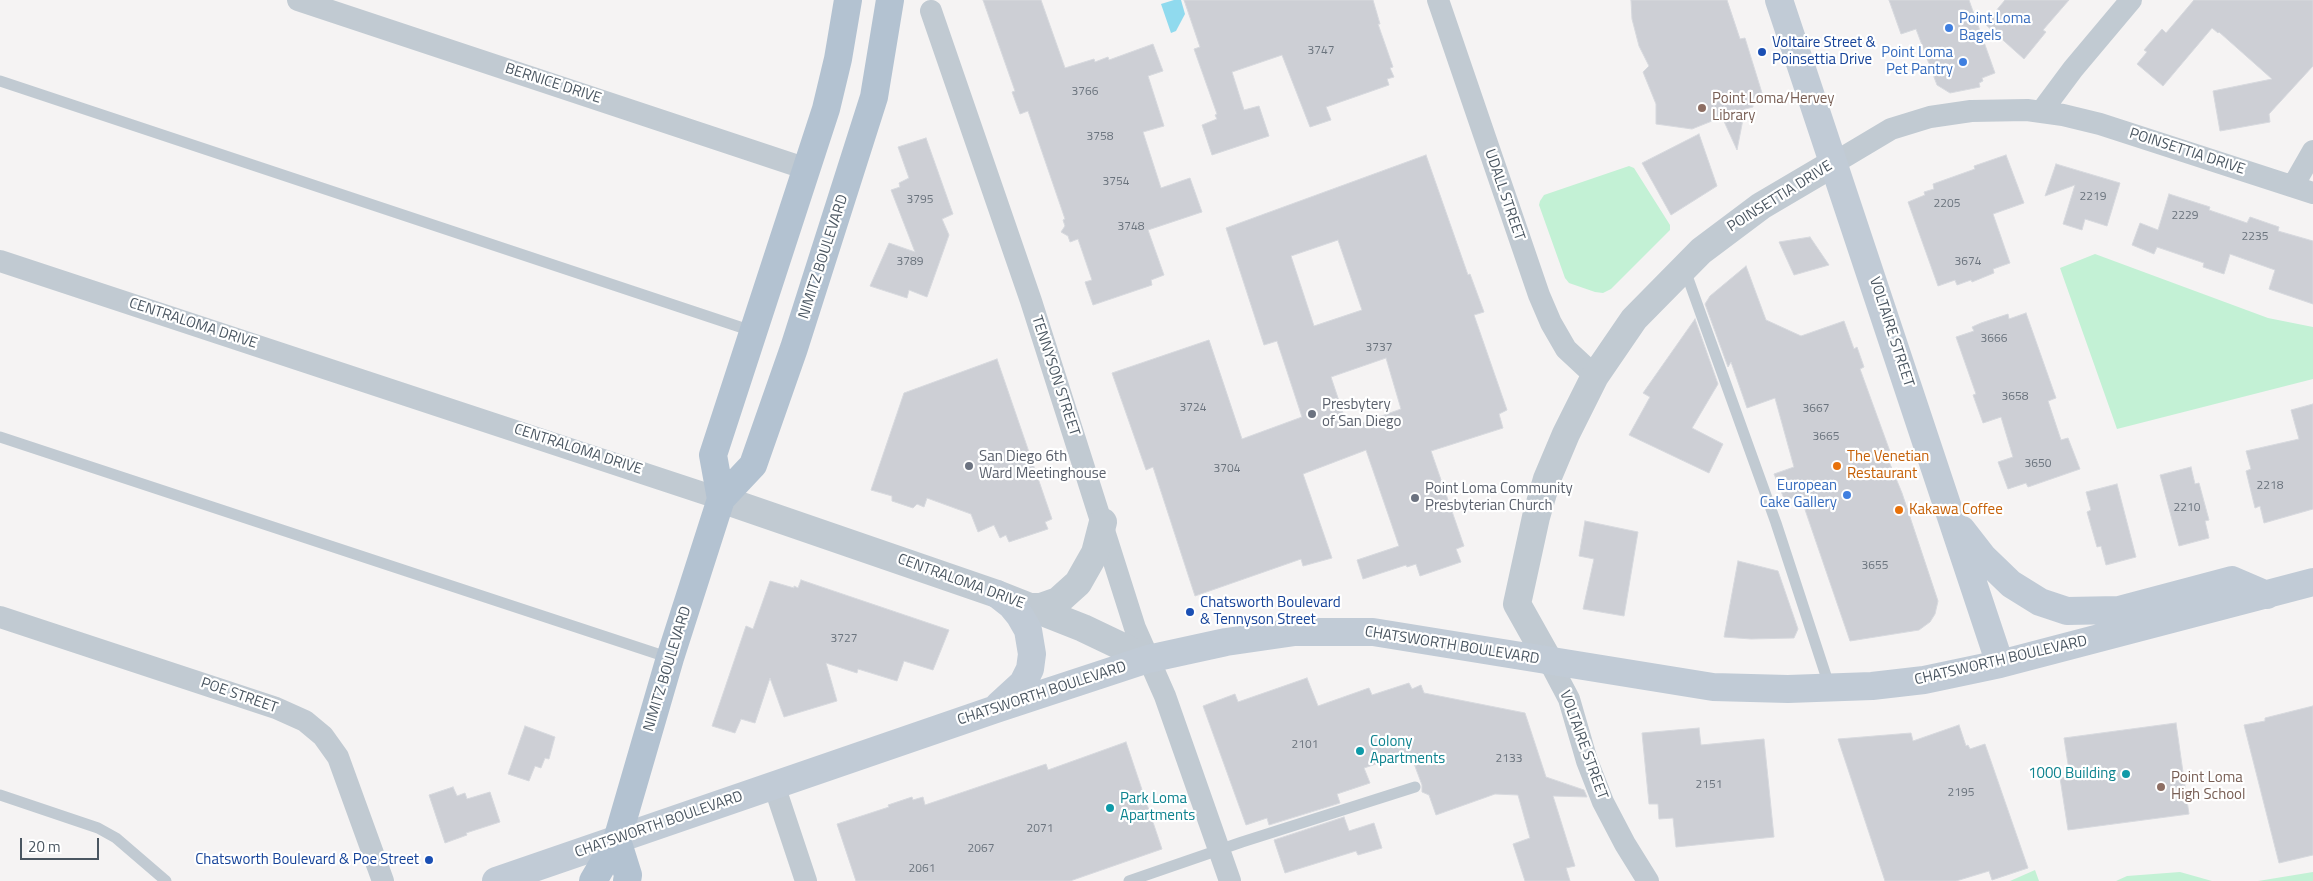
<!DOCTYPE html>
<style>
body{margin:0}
#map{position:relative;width:2313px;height:881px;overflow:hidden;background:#f5f3f3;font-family:"Titillium Web",sans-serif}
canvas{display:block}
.scale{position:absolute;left:20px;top:838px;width:79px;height:22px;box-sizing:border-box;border:2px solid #4a5661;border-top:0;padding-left:6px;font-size:15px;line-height:18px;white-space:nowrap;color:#4a5661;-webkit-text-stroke:4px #fff;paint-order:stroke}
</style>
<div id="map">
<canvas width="2313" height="881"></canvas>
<div class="scale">20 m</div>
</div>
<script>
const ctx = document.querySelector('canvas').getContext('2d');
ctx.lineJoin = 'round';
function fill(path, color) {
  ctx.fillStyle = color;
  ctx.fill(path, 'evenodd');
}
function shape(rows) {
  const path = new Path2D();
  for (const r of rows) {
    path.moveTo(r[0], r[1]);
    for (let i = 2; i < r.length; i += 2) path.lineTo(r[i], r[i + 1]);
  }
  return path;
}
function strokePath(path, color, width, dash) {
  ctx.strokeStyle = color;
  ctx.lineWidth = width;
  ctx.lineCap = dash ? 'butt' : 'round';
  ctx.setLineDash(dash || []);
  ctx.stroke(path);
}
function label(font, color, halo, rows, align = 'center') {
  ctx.font = font + ' "Titillium Web",sans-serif';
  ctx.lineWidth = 4.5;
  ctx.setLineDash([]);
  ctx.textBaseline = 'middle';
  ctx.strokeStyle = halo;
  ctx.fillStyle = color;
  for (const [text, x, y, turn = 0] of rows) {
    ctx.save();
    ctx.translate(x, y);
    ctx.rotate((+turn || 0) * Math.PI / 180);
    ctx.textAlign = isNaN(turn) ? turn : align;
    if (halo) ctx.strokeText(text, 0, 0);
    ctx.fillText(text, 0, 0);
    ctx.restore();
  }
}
const green = shape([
 [1629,166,1634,168,1670,225,1670,230,1611,289,1603,293,1595,292,1569,283,1565,278,1539,205,1540,201,1544,195],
 [2095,254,2268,318,2313,327,2313,379,2117,429,2060,268],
 [2035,870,2039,881,2010,881],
 [2180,872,2212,881,2116,881,2127,876],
 [2313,872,2313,881,2258,881]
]);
const water = shape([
 [1174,0,1181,0,1185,14,1176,31,1171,33,1161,4]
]);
const building = shape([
 [983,0,1041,0,1065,68,1094,59,1095,62,1108,57,1109,60,1153,44,1163,71,1148,76,1164,126,1143,132,1161,188,1190,178,1202,212,1148,230,1164,275,1151,280,1152,285,1093,305,1085,282,1092,280,1078,239,1070,242,1068,236,1061,232,1065,226,1063,220,1065,219,1028,111,1020,114,1012,92,1015,91,983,0],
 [1184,0,1373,0,1380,24,1378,24,1393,67,1390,68,1394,77,1387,79,1389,85,1326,107,1331,120,1310,127,1282,55,1232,72,1244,110,1259,106,1269,136,1212,155,1202,125,1217,119,1215,115,1217,114,1194,49,1200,47,1184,0],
 [1631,0,1727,0,1740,39,1745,38,1762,93,1753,99,1753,107,1745,109,1737,150,1722,117,1692,129,1656,124,1656,104,1643,72,1649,66,1639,46,1632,19,1631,0],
 [1889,0,1969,0,1995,73,1982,78,1983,81,1979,83,1980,87,1950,93,1937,85,1916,29,1901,34,1889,0],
 [2005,0,2069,0,2043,30,2046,32,2024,59,1985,24,2005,0],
 [2194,0,2313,0,2313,66,2269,114,2270,122,2220,131,2213,91,2272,79,2219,32,2218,33,2212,28,2163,86,2137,64,2147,52,2144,50,2162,29,2166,33,2194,0],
 [1699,134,1717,186,1671,215,1642,163,1699,134],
 [926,138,953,214,942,219,949,235,927,297,909,290,907,298,870,286,889,243,915,252,891,190,900,187,899,183,909,178,898,147,926,138],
 [1426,155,1468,275,1470,274,1484,312,1474,315,1507,410,1499,414,1503,428,1431,451,1464,546,1456,549,1461,562,1420,576,1416,564,1407,567,1406,565,1363,579,1357,560,1399,546,1366,450,1303,474,1332,558,1303,566,1301,559,1195,596,1153,467,1146,470,1112,373,1209,340,1242,439,1302,417,1277,341,1264,345,1226,228,1426,155],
 [1338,240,1362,310,1314,326,1291,256,1338,240],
 [1386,358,1401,409,1348,428,1331,377,1386,358],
 [2006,155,2024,203,1993,214,2010,263,1993,269,1994,273,1972,282,1971,280,1957,285,1955,280,1938,286,1908,202,1925,195,1924,192,1934,189,1933,184,1975,169,1974,166,2006,155],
 [2056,164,2120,183,2107,226,2085,219,2082,230,2063,224,2075,185,2045,196,2056,164],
 [2169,194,2210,207,2209,210,2247,223,2250,217,2279,227,2278,231,2313,241,2313,304,2269,289,2275,270,2230,254,2224,274,2203,267,2204,263,2157,247,2154,254,2132,245,2140,223,2158,230,2169,194],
 [1810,237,1829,265,1794,275,1779,242,1810,237],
 [1746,266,1766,320,1801,336,1844,321,1854,349,1857,347,1864,367,1860,369,1892,457,1888,459,1902,493,1938,601,1935,614,1930,622,1919,630,1850,641,1800,495,1785,501,1774,474,1794,467,1775,398,1747,408,1731,362,1728,367,1705,304,1710,296,1746,266],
 [2026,313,2056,398,2048,401,2061,440,2068,438,2080,469,2028,487,2026,483,2008,489,1998,462,2013,457,2001,417,1983,423,1973,395,1976,394,1956,337,1974,331,1972,327,1981,323,2008,314,2009,319,2026,313],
 [1695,319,1718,384,1692,428,1723,444,1709,473,1629,435,1650,397,1643,393,1695,319],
 [997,359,1052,519,1045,522,1048,529,1009,542,1006,535,1000,538,994,525,978,532,971,514,927,498,924,507,917,504,913,508,892,501,892,496,871,490,904,393,997,359],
 [2313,404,2313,509,2264,523,2260,506,2255,508,2246,471,2251,469,2246,451,2299,439,2291,410,2313,404],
 [2191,467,2195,484,2199,483,2209,520,2205,521,2209,538,2179,546,2160,475,2191,467],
 [2117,484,2136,557,2106,565,2101,546,2097,547,2087,512,2091,510,2086,492,2117,484],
 [1585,521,1638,532,1624,616,1583,609,1594,559,1579,556,1585,521],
 [1738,561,1778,571,1798,629,1794,638,1751,639,1724,637,1738,561],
 [801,580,949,630,933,670,904,661,897,681,858,669,857,673,826,663,837,701,784,717,770,678,755,723,741,719,735,733,712,726,746,626,753,629,770,581,794,588,794,586,798,588,801,580],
 [1307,678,1318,706,1369,688,1372,695,1409,683,1412,689,1421,685,1424,693,1525,713,1546,777,1584,790,1587,797,1553,796,1575,866,1566,868,1570,881,1525,881,1513,844,1530,838,1518,795,1495,794,1436,815,1429,795,1422,792,1422,785,1410,753,1364,768,1370,783,1337,794,1340,803,1269,825,1267,818,1246,825,1203,706,1235,694,1238,702,1307,678],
 [2313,706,2313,855,2279,863,2244,725,2265,721,2265,718,2313,706],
 [2176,723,2189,814,2068,830,2060,778,2070,777,2064,738,2176,723],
 [1959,725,1966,746,1968,745,1970,749,1985,744,2028,868,1992,880,1989,871,1956,881,1885,881,1838,739,1911,733,1913,741,1959,725],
 [525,726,555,737,549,759,545,758,541,768,535,766,529,781,508,774,525,726],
 [1699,728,1701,745,1764,739,1774,837,1676,847,1673,818,1659,819,1658,804,1649,804,1642,733,1699,728],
 [1126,742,1162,849,1070,881,856,881,837,824,889,807,888,805,912,797,913,800,923,797,925,805,1046,764,1048,770,1126,742],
 [453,787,457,796,465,793,467,799,490,792,500,822,466,833,467,835,445,843,429,795,453,787],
 [1344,817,1349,831,1374,823,1382,848,1358,855,1356,851,1285,873,1274,840,1344,817]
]);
const service = shape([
 [0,81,755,332],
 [1685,270,1776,523,1830,688],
 [0,437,670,658],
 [0,795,98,828,116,838,166,881],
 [1129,881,1242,842,1415,787]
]);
const minor = shape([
 [298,0,807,169],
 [1438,0,1539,295,1551,323,1566,349,1595,376],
 [931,11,1031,301,1135,628,1165,696,1230,881],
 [2041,112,2073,69,2131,0],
 [1834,163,1891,129,1930,117,1971,111,2027,110,2063,115,2100,124,2313,193],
 [2293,186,2313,151],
 [0,261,721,499],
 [0,617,276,708,305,721,323,736,338,757,383,881],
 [1549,661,1569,699,1587,761,1603,802,1625,844,1648,881],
 [774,785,806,881]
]);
const tertiary = shape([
 [721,499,997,594,1083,628,1148,659],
 [1031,607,1041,607,1058,601,1078,583,1095,553,1103,522],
 [1549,661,1517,604,1536,517,1547,479,1566,434,1595,376,1634,319,1701,251,1761,206,1834,163]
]);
const secondary = shape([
 [1779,0,2000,664],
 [1962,530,1983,557,2011,584,2040,602,2067,611,2119,610,2232,580,2267,595],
 [997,594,1011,605,1020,616,1028,630,1032,654,1030,669,1023,683,999,705],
 [496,881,996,709,1148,659,1226,642,1295,632,1373,632,1713,687,1788,689,1872,686,1924,680,2000,664,2313,582]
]);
const primary = shape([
 [721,499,713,455,826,109,838,59,848,0],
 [617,840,628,875,627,881],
 [593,881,617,840,670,658,721,499,753,465,794,348,874,97,890,0]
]);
const markers = [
 [1949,28,5,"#3f7fe0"],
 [1762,52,5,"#1a4fb4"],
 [1963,62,5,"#3f7fe0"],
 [1702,108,5,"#8d6e63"],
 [1312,414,5,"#6b7280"],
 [969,466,5,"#6b7280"],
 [1837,466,5,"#e8710a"],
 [1847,495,5,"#3f7fe0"],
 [1415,498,5,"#6b7280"],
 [1899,510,5,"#e8710a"],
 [1190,612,5,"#1a4fb4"],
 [1360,751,5,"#0f9aa8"],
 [2126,774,5,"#0f9aa8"],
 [2161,787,5,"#8d6e63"],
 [1110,808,5,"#0f9aa8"],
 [429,860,5,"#1a4fb4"]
];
const numberNames = [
 ["3747",1321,51],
 ["3766",1085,92],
 ["3758",1100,137],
 ["3754",1116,182],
 ["2219",2093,197],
 ["3795",920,200],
 ["2205",1947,204],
 ["2229",2185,216],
 ["3748",1131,227],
 ["2235",2255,237],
 ["3789",910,262],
 ["3674",1968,262],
 ["3666",1994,339],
 ["3737",1379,348],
 ["3658",2015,397],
 ["3724",1193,408],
 ["3667",1816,409],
 ["3665",1826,437],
 ["3650",2038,464],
 ["3704",1227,469],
 ["2218",2270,486],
 ["2210",2187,508],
 ["3655",1875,566],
 ["3727",844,639],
 ["2101",1305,745],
 ["2133",1509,759],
 ["2151",1709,785],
 ["2195",1961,793],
 ["2071",1040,829],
 ["2067",981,849],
 ["2061",922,869]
];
const shopNames = [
 ["Point Loma",1959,19,"left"],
 ["Bagels",1959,36,"left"],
 ["Point Loma",1953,53],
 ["Pet Pantry",1953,70],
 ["European",1837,486],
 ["Cake Gallery",1837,503]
];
const transitNames = [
 ["Voltaire Street &",1772,43],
 ["Poinsettia Drive",1772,60],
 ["Chatsworth Boulevard",1200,603],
 ["& Tennyson Street",1200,620],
 ["Chatsworth Boulevard & Poe Street",419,860,"right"]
];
const streetNames = [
 ["BERNICE DRIVE",553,84,18],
 ["POINSETTIA DRIVE",2187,152,18],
 ["UDALL STREET",1504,195,71],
 ["POINSETTIA DRIVE",1780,197,-32],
 ["NIMITZ BOULEVARD",824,257,-72],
 ["CENTRALOMA DRIVE",193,324,18],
 ["VOLTAIRE STREET",1891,332,72],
 ["TENNYSON STREET",1055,376,72],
 ["CENTRALOMA DRIVE",578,450,18],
 ["CENTRALOMA DRIVE",961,582,20],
 ["CHATSWORTH BOULEVARD",1452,646,9],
 ["CHATSWORTH BOULEVARD",2001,661,-13],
 ["NIMITZ BOULEVARD",668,669,-73],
 ["CHATSWORTH BOULEVARD",1042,694,-18],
 ["POE STREET",239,696,19],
 ["VOLTAIRE STREET",1583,745,70],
 ["CHATSWORTH BOULEVARD",659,825,-19]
];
const educationNames = [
 ["Point Loma/Hervey",1712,99],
 ["Library",1712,116],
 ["Point Loma",2171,778],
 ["High School",2171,795]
];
const worshipNames = [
 ["Presbytery",1322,405],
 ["of San Diego",1322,422],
 ["San Diego 6th",979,457],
 ["Ward Meetinghouse",979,474],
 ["Point Loma Community",1425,489],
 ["Presbyterian Church",1425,506]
];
const foodNames = [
 ["The Venetian",1847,457],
 ["Restaurant",1847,474],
 ["Kakawa Coffee",1909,510]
];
const cultureNames = [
 ["Colony",1370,742],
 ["Apartments",1370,759],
 ["1000 Building",2116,774,"right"],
 ["Park Loma",1120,799],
 ["Apartments",1120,816]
];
fill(green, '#c3f1d5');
fill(water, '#90daee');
fill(building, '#cdcfd5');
strokePath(building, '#d7d9de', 1);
strokePath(service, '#c1cad2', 11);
strokePath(minor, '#c1cad2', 22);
strokePath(tertiary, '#c1cad2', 28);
strokePath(secondary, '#c1cbd6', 28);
strokePath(primary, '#b3c2d1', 28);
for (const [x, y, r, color] of markers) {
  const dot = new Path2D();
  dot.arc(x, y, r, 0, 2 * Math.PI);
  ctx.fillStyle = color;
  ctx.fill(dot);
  strokePath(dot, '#fff', 2);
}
label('12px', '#6b747e', null, numberNames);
label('15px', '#366cbe', '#fff', shopNames, 'right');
label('15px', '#164399', '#fff', transitNames, 'left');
label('15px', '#4a5661', '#fff', streetNames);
label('15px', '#785e54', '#fff', educationNames, 'left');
label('15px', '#5b616d', '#fff', worshipNames, 'left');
label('15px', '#c56008', '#fff', foodNames, 'left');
label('15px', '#0d838f', '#fff', cultureNames, 'left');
</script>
